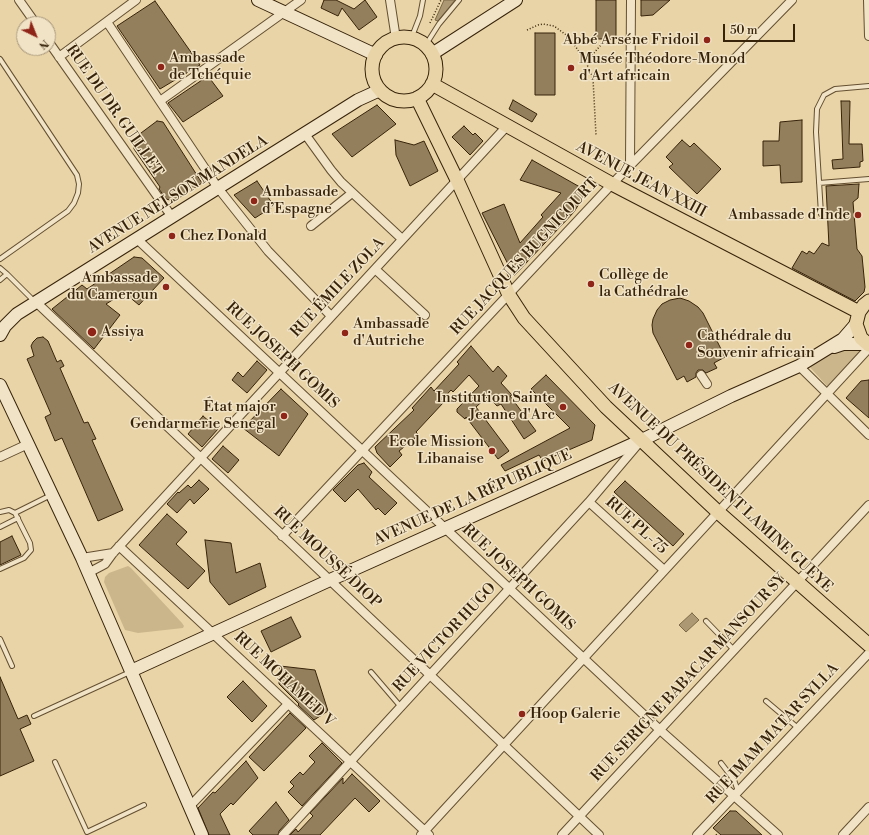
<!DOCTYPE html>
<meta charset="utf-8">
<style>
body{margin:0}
#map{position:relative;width:869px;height:835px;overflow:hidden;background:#e9d4a7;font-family:"Libre Bodoni",serif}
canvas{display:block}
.north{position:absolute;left:16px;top:16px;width:40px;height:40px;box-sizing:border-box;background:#f1e3c6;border:1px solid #a7967b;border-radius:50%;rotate:137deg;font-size:11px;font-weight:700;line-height:16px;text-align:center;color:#37230a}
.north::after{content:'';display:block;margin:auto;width:14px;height:18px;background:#8f2418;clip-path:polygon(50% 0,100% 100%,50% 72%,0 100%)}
.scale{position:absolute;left:723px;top:24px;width:72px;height:18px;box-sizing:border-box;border:2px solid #37230a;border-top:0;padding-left:5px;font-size:12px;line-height:14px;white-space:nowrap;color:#37230a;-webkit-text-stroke:3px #f1e3c6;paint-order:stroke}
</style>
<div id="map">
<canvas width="869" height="835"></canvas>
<div class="north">N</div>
<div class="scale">50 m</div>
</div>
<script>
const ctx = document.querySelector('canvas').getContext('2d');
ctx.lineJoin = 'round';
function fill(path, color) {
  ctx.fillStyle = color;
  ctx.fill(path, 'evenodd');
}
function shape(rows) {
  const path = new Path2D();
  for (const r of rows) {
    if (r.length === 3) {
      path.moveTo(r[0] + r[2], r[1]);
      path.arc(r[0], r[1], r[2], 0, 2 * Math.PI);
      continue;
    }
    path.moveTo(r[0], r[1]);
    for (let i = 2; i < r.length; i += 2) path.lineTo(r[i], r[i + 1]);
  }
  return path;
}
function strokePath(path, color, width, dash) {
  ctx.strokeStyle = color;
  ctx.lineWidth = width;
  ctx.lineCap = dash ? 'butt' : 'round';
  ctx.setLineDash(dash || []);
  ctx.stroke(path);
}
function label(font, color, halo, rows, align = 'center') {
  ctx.font = font + ' "Libre Bodoni",serif';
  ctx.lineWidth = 3;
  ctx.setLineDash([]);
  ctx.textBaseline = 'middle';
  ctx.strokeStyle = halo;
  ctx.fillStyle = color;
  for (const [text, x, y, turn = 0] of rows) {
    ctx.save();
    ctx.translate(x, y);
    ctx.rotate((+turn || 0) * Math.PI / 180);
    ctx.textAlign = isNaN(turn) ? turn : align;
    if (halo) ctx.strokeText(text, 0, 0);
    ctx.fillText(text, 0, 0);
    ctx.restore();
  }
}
const green = shape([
 [850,348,860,351,828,387,807,364,838,350],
 [128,566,131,568,182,623,184,626,183,628,138,633,125,630,104,582,105,577,109,573]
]);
const water = shape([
 [444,0,455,0,438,21,435,20,444,0],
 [692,613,699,620,686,632,679,625,692,613]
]);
const building = shape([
 [324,0,336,0,354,9,365,0,377,17,359,30,342,8,338,16,321,8,324,0],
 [596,0,616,0,616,39,596,39,596,0],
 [641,0,670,0,653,15,641,16,641,0],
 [155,1,200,65,160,89,117,26,155,1],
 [535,33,555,33,555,95,535,95,535,33],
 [208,76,223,96,183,122,168,103,208,76],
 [513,100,537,114,532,122,509,109,513,100],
 [841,101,850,101,849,144,862,144,863,161,860,162,860,167,833,169,832,160,843,159,841,101],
 [377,105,396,124,352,157,332,134,377,105],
 [802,120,802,182,781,183,780,165,763,166,763,141,779,141,780,122,802,120],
 [157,121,163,122,202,183,174,201,166,199,159,189,160,187,134,149,133,139,157,121],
 [464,126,473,135,475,133,483,141,470,155,452,137,464,126],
 [395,140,414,145,424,141,438,171,410,186,396,155,395,140],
 [682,140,690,147,694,143,721,169,697,194,669,167,673,164,666,157,682,140],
 [532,160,587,191,574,212,514,276,482,213,504,204,520,243,543,217,541,215,561,193,520,180,532,160],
 [257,181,274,206,255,218,234,195,257,181],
 [859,184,858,198,853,202,857,249,862,256,865,287,864,292,855,301,792,268,802,251,807,254,809,251,814,254,822,243,829,246,826,186,859,184],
 [134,257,142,258,164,278,139,305,127,295,119,296,106,304,120,315,94,349,52,309,82,285,87,289,134,257],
 [680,298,689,301,698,307,703,313,725,357,714,363,717,368,706,373,703,370,698,370,696,373,696,377,687,382,684,376,677,380,653,333,652,325,653,319,657,310,662,304,670,300,680,298],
 [43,337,48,341,57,362,61,360,64,366,60,368,84,423,88,422,96,439,92,440,123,510,98,521,62,438,55,441,45,417,51,414,27,359,34,356,31,346,33,342,37,338,43,337],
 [471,346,493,372,498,366,507,376,501,383,512,395,510,396,536,431,524,439,501,404,497,406,488,396,476,407,509,451,498,459,466,417,465,419,457,412,457,409,479,386,469,375,453,392,451,390,441,401,443,403,416,432,419,435,399,451,402,455,390,467,377,453,375,447,414,410,412,408,431,387,434,391,459,364,457,362,471,346],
 [257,361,267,370,247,393,232,380,238,372,243,377,257,361],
 [546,375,595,425,592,440,543,461,539,455,505,471,501,465,570,428,531,389,546,375],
 [869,380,869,418,846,398,861,381,869,380],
 [281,389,308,414,279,456,243,428,281,389],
 [203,416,218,429,202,447,188,434,203,416],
 [223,446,239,460,228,473,212,459,223,446],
 [364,463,372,472,369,477,397,503,385,515,378,508,376,510,358,489,345,502,333,490,358,465,364,463],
 [199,480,209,489,194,504,190,499,177,513,167,504,178,492,179,493,188,485,191,488,199,480],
 [625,481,684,534,673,546,614,492,625,481],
 [167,514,187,532,176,544,205,571,188,589,139,545,167,514],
 [12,536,21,555,0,565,0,542,12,536],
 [205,540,231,543,236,573,260,563,266,587,229,605,210,582,205,540],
 [291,617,301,637,271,652,261,631,291,617],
 [280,666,315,670,328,711,314,720,298,705,299,704,279,684,280,666],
 [0,677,18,719,27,715,31,724,20,729,34,761,0,776,0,677],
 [243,681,267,706,252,722,227,697,243,681],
 [290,713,306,728,264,771,249,757,290,713],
 [322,743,342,763,302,806,288,792,294,786,290,782,300,772,303,775,315,762,309,756,322,743],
 [246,761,258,778,233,805,231,803,220,814,230,835,209,835,198,808,213,792,215,793,246,761],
 [352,774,380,801,369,812,355,798,320,835,290,835,296,829,298,832,313,816,310,813,343,778,343,784,352,774],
 [276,802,289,820,279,831,278,835,253,835,249,831,276,802],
 [730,811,736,811,762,835,721,835,713,828,730,811]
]);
const path = shape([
 [430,23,441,0],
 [527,30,538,25,543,24,554,26,569,37,586,62,593,79,596,135],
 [586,62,606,39],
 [716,835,718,833]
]);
const lane = shape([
 [411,39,420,16,423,0],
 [425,46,439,24,459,0],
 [0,59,77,175,79,184,78,193,74,203,68,211,0,259],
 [819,183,869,179],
 [821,214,816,132,817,109,824,95,835,89,869,86],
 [0,268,7,274],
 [0,280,7,274,34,301],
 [0,512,9,510,15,513,30,543,31,550,24,558,0,569],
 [15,513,51,495],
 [0,527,18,518],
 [706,621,734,650],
 [0,639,12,666],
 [371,672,401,707],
 [766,701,798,728],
 [34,716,130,672],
 [55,762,87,832,144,805],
 [721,763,734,780,738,791]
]);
const street = shape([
 [19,0,36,24],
 [390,0,396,39],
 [868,0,869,36],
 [107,22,218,188,268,251,331,316],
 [48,41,172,217],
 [59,57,136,0],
 [160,101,301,0],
 [305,134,331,170,341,182,402,239],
 [630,165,631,0],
 [311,226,352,193],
 [137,239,660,730,778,835],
 [375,269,425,315],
 [36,302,599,835],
 [799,366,869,435],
 [701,375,707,384],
 [0,457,28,444],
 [589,502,664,570],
 [282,536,612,184,792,0],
 [119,546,429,835],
 [82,558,113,553],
 [88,573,105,564,113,553,507,126],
 [190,806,288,704],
 [283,835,589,502,639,443],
 [421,835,869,348],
 [562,835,869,505],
 [697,835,869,653],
 [843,835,869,807]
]);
const secondary = shape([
 [258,0,376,55],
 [432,54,516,0],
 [0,335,5,326,17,314,358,100,380,90],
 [834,347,843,344,868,344],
 [0,385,82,558,202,835],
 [131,671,330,580,642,440,731,396,799,366,843,339,856,324]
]);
const primary = shape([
 [404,69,32],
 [432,84,612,184,859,312],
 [417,98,457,180,509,295,524,318,606,407,718,512,869,645],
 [869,301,864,305,859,312,856,324,861,338,869,345]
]);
const markers = [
 [707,40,4,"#8f2418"],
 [161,67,4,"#8f2418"],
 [571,68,4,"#8f2418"],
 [254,201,4,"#8f2418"],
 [858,215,4,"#8f2418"],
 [172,236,4,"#8f2418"],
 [591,284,4,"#8f2418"],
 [166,287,4,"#8f2418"],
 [92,332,5,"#8f2418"],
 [345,333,4,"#8f2418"],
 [689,345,4,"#8f2418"],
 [563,407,4,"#8f2418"],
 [284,416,4,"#8f2418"],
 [492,451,4,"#8f2418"],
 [522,714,4,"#8f2418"]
];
const poiNames = [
 ["Abbé Arséne Fridoil",699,40,"right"],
 ["Ambassade",169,58],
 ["de Tchéquie",169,75],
 ["Musée Théodore-Monod",579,59],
 ["d'Art africain",579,76],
 ["Ambassade",262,192],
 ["d’Espagne",262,209],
 ["Ambassade d'Inde",850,215,"right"],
 ["Chez Donald",180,236],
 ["Collège de",599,275],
 ["la Cathédrale",599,292],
 ["Ambassade",158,278,"right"],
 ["du Cameroun",158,295,"right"],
 ["Ambassade",353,324],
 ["d'Autriche",353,341],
 ["Assiya",101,332],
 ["Cathédrale du",697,336],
 ["Souvenir africain",697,353],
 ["Institution Sainte",555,398,"right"],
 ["Jeanne d'Arc",555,415,"right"],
 ["État major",276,407,"right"],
 ["Gendarmerie Senegal",276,424,"right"],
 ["Ecole Mission",484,442,"right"],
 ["Libanaise",484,459,"right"],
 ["Hoop Galerie",530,714]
];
const streetNames = [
 ["RUE DU DR. GUILLET",114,111,55],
 ["AVENUE JEAN XXIII",641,180,28],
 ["AVENUE NELSON MANDELA",178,195,-32],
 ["RUE JACQUES BUGNICOURT",525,257,-47],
 ["RUE ÉMILE ZOLA",338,288,-47],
 ["RUE JOSEPH GOMIS",282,356,43],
 ["AVENUE DU PRÉSIDENT LAMINE GUEYE",720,488,43],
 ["AVENUE DE LA RÉPUBLIQUE",473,498,-24],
 ["RUE PL-75",636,526,42],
 ["RUE MOUSSÉ DIOP",327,558,43],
 ["RUE JOSEPH GOMIS",518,578,43],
 ["RUE VICTOR HUGO",445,638,-47],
 ["RUE SERIGNE BABACAR MANSOUR SY",689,678,-47],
 ["RUE MOHAMED V",284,680,43],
 ["RUE IMAM MATAR SYLLA",773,734,-47]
];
fill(green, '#cbb68c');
fill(water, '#ac9872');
strokePath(water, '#7d6948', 1);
fill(building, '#947f5c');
strokePath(building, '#37230a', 1);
strokePath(lane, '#644f31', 6);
strokePath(street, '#644f31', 10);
strokePath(secondary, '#37230a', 14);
strokePath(primary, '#37230a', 15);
strokePath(path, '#37230a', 1.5, [1, 2]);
strokePath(lane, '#f1e3c6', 4);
strokePath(street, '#f1e3c6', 8);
strokePath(secondary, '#f1e3c6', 12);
strokePath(primary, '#e9d4a7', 13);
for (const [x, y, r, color] of markers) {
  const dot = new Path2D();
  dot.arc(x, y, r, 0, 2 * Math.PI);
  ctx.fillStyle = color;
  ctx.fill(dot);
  strokePath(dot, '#f1e3c6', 1.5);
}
label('15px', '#37230a', '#f1e3c6', poiNames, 'left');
label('15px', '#37230a', '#f1e3c6', streetNames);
</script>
